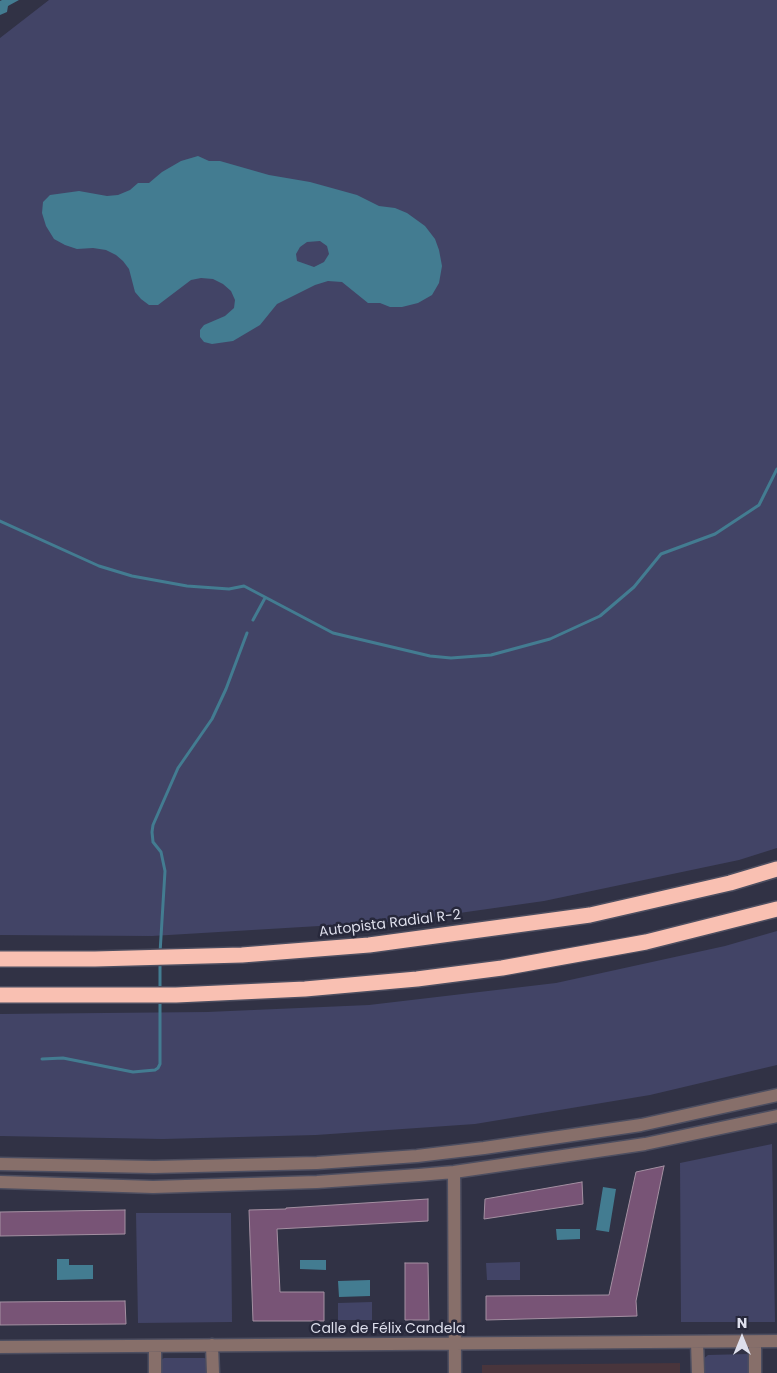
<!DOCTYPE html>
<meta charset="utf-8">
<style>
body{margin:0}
#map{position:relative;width:777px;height:1373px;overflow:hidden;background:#313245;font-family:Poppins,sans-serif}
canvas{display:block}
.north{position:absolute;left:717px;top:1313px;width:50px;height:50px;-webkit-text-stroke:4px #27283b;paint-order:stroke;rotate:0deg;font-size:14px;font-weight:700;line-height:20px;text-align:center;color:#dedfec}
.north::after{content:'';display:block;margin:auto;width:18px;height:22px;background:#dedfec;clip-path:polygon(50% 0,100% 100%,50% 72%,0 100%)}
</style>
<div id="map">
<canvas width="777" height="1373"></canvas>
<div class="north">N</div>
</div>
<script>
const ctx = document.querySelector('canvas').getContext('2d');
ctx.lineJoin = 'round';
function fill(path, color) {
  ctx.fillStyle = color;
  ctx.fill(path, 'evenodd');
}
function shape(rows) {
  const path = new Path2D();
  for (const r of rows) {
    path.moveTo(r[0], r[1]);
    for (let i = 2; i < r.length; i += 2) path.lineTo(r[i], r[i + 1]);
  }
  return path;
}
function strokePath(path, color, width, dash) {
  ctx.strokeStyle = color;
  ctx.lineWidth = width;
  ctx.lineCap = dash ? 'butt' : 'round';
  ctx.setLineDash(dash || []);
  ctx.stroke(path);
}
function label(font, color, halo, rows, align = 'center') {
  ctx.font = font + ' Poppins,sans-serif';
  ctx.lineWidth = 5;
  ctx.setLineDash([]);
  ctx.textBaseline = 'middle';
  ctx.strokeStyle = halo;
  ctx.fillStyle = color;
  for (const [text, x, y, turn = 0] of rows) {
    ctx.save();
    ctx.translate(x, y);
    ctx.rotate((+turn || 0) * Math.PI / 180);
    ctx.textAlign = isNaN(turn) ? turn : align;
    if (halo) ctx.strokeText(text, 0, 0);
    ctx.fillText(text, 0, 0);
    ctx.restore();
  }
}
const education = shape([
 [680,1363,680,1373,482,1373,482,1365]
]);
const green = shape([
 [49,0,777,0,777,848,739,860,544,901,403,921,152,936,0,935,0,38],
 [777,931,777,1065,650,1095,475,1124,316,1135,163,1139,0,1136,0,1014,207,1012,369,1005,556,983,725,946],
 [772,1144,775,1322,681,1322,680,1163],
 [136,1213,231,1213,232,1322,138,1323],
 [520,1262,520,1280,487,1280,486,1263],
 [372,1302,372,1320,338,1320,338,1303],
 [747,1354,753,1359,753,1373,702,1373,702,1360,708,1355],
 [164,1358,204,1358,210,1360,210,1373,159,1373,159,1361]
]);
const water = shape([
 [2,0,19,0,8,6,7,12,0,15,0,1],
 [198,156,209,161,220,161,269,175,310,182,357,195,379,206,395,208,407,213,425,226,435,239,439,250,442,266,439,283,432,295,418,303,402,307,390,307,380,303,368,303,342,282,328,281,315,285,277,304,260,325,233,341,212,344,204,342,200,337,200,330,204,325,225,316,234,308,235,300,231,291,223,284,213,279,201,278,191,280,158,305,149,305,141,299,135,292,129,269,123,261,116,255,106,250,93,248,77,249,65,245,54,239,46,226,42,213,43,202,50,195,79,191,107,196,118,195,130,190,138,183,149,183,162,172,181,161],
 [320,241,327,246,329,254,324,262,314,267,297,261,296,254,300,247,307,242],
 [603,1187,616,1189,609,1232,596,1230],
 [556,1229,580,1229,580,1239,557,1240],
 [57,1259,69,1259,69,1265,93,1265,93,1279,57,1280],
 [300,1260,326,1260,326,1270,300,1269],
 [370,1280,370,1296,339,1297,338,1281]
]);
const stream = shape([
 [0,521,99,566,132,576,187,586,229,589,244,586,333,633,430,656,451,658,491,655,550,639,600,616,634,587,661,554,715,534,759,505,777,469],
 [253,620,265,598],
 [160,953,165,871,161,852,153,842,152,832,153,825,178,768,212,719,226,689,247,633],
 [160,991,160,962],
 [42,1059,63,1058,133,1072,155,1070,158,1068,160,1064,160,999]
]);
const building = shape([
 [664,1166,636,1301,637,1316,486,1320,486,1296,609,1295,636,1172,664,1166],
 [582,1182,583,1204,484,1219,485,1199,582,1182],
 [428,1199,428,1221,277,1229,280,1292,324,1292,324,1321,253,1321,249,1210,286,1209,286,1208,428,1199],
 [125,1210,125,1234,0,1236,0,1212,125,1210],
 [405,1263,428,1263,429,1320,405,1320,405,1263],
 [125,1301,126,1324,0,1325,0,1302,125,1301]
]);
const minor = shape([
 [0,1164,154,1167,317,1163,417,1156,484,1148,641,1125,777,1095],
 [454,1172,455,1373],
 [0,1182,153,1187,317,1182,419,1175,454,1172,645,1144,777,1116],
 [697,1342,698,1373],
 [212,1345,213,1373],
 [155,1346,155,1373],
 [0,1347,777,1341],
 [755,1373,755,1342]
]);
const highway = shape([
 [0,959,95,959,242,955,369,945,590,915,730,883,777,869],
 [0,995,176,995,305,989,417,979,502,968,646,942,777,909]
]);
const streetNames = [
 ["Autopista Radial R-2",390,924,-7],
 ["Calle de Félix Candela",388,1329]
];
fill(education, '#49353c');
fill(green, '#424466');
fill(water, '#437c91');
strokePath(stream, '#437c91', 3);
fill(building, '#785476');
strokePath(building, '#a490a2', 1);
strokePath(minor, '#4d4e60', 15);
strokePath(highway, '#4d4e60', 18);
strokePath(minor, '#876f6a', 12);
strokePath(highway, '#f9c0b2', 15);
label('14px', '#dedfec', '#27283b', streetNames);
</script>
